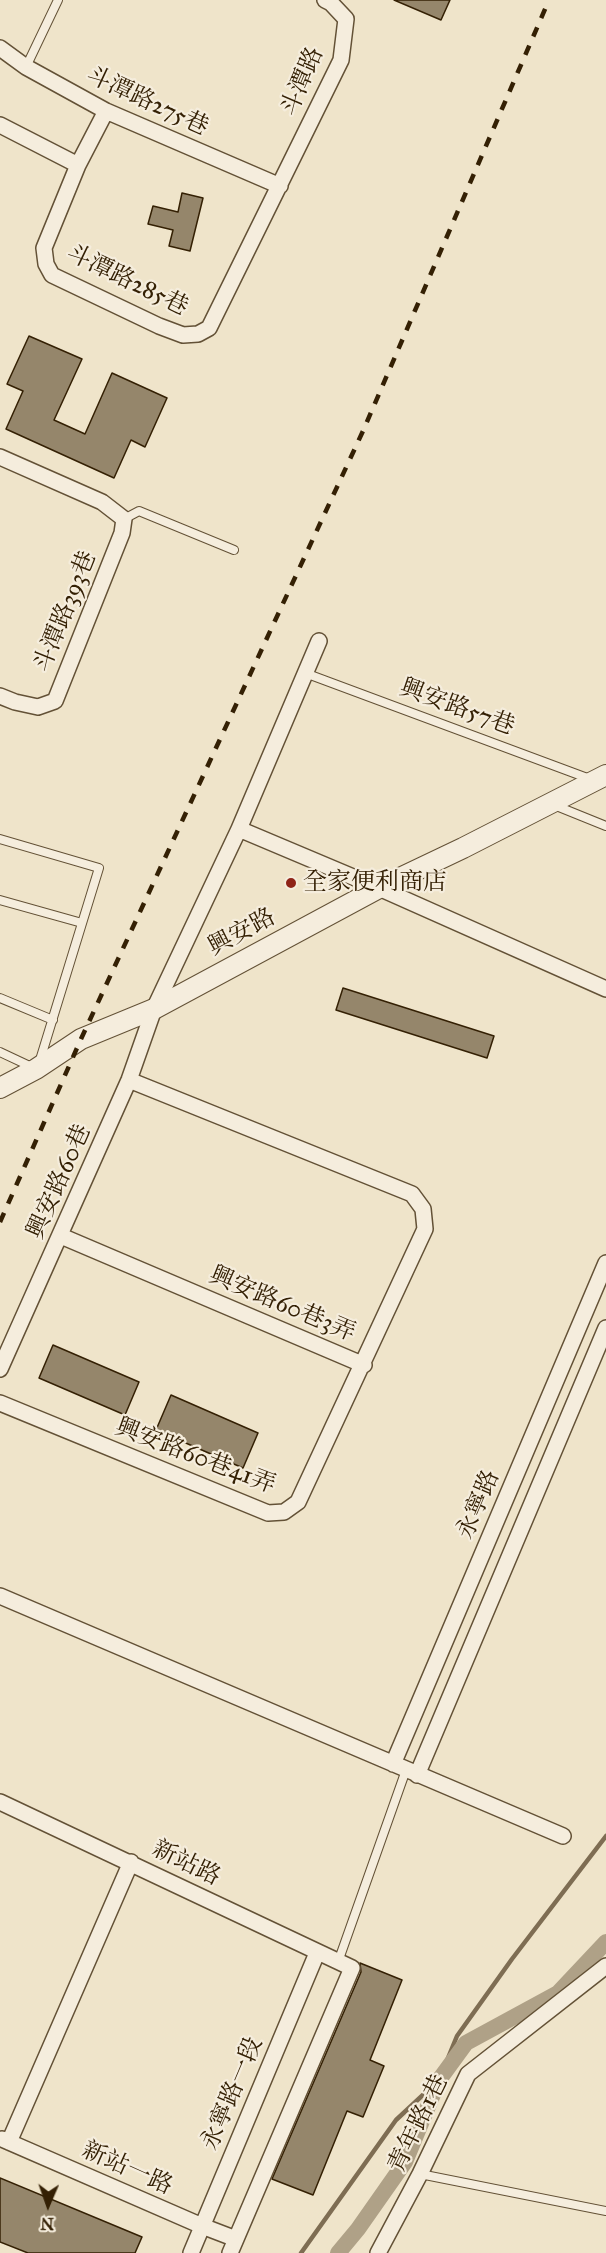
<!DOCTYPE html>
<meta charset="utf-8">
<style>
body{margin:0}
#map{position:relative;width:606px;height:2253px;overflow:hidden;background:#efe4ca;font-family:"IM FELL Great Primer",serif}
canvas{display:block}
.north{position:absolute;left:18px;top:2175px;width:60px;height:60px;-webkit-text-stroke:4px #f5eddd;paint-order:stroke;rotate:182deg;font-size:16px;font-weight:700;line-height:24px;text-align:center;color:#342004}
.north::after{content:'';display:block;margin:auto;width:21px;height:27px;background:#342004;clip-path:polygon(50% 0,100% 100%,50% 72%,0 100%)}
</style>
<div id="map">
<canvas width="606" height="2253"></canvas>
<div class="north">N</div>
</div>
<script>
const ctx = document.querySelector('canvas').getContext('2d');
ctx.lineJoin = 'round';
function shape(rows) {
  const path = new Path2D();
  for (const r of rows) {
    path.moveTo(r[0], r[1]);
    for (let i = 2; i < r.length; i += 2) path.lineTo(r[i], r[i + 1]);
  }
  return path;
}
function strokePath(path, color, width, dash) {
  ctx.strokeStyle = color;
  ctx.lineWidth = width;
  ctx.lineCap = dash ? 'butt' : 'round';
  ctx.setLineDash(dash || []);
  ctx.stroke(path);
}
function fill(path, color) {
  ctx.fillStyle = color;
  ctx.fill(path, 'evenodd');
}
function label(font, color, halo, rows, align = 'center') {
  ctx.font = font + ' "IM FELL Great Primer","Noto Serif TC",serif';
  ctx.lineWidth = 4.5;
  ctx.setLineDash([]);
  ctx.textBaseline = 'middle';
  ctx.strokeStyle = halo;
  ctx.fillStyle = color;
  for (const [text, x, y, turn = 0] of rows) {
    ctx.save();
    ctx.translate(x, y);
    ctx.rotate((+turn || 0) * Math.PI / 180);
    ctx.textAlign = isNaN(turn) ? turn : align;
    if (halo) ctx.strokeText(text, 0, 0);
    ctx.fillText(text, 0, 0);
    ctx.restore();
  }
}
const stream = shape([
 [301,2253,396,2120,439,2080,457,2036,512,1959,606,1836]
]);
const canal = shape([
 [338,2253,358,2229,405,2162,439,2080,466,2043,558,1993,606,1942]
]);
const building = shape([
 [394,0,450,0,441,20,394,0],
 [182,193,203,198,190,251,169,246,173,230,148,224,153,206,178,212,182,193],
 [29,336,82,359,54,420,85,434,112,373,167,398,145,447,131,440,114,478,6,429,23,391,7,384,29,336],
 [343,988,494,1036,487,1058,336,1010,343,988],
 [53,1345,139,1382,125,1415,39,1378,53,1345],
 [171,1395,258,1433,243,1468,156,1430,171,1395],
 [360,1963,402,1980,370,2060,384,2066,363,2117,347,2111,313,2195,272,2179,361,1972,360,1963],
 [0,2178,142,2237,135,2253,28,2253,0,2242,0,2178]
]);
const service = shape([
 [26,67,58,0],
 [124,519,139,511,234,550],
 [305,673,590,779],
 [554,805,606,826],
 [0,839,99,868,40,1060],
 [0,900,82,923],
 [0,998,53,1020],
 [0,1052,34,1068],
 [338,1962,406,1770],
 [420,2174,606,2211]
]);
const minor = shape([
 [0,48,26,67,106,111,280,186],
 [106,111,78,165,44,248,46,264,52,275,159,326,183,335,198,334,209,328,341,60,346,19,331,3,325,0],
 [0,125,78,165],
 [0,457,102,502,124,519,122,533,55,701,38,707,15,702,0,696],
 [239,829,379,888,606,989],
 [61,1236,364,1365],
 [0,1369,129,1080,154,1009,239,829,319,641],
 [0,1403,268,1513,284,1512,298,1502,425,1229,423,1209,412,1194,129,1080],
 [0,1596,563,1836],
 [393,1764,606,1263],
 [417,1775,606,1328],
 [0,1802,352,1968,230,2253],
 [2,2139,202,2226,236,2239],
 [9,2142,131,1862],
 [191,2253,317,1953],
 [378,2253,420,2174,468,2074,606,1966]
]);
const tertiary = shape([
 [0,1088,36,1069,81,1039,154,1009,379,888,463,848,606,775]
]);
const rail = shape([
 [0,1222,81,1039,363,431,549,0]
]);
const markers = [
 [291,883,6,"#8f2418"]
];
const streetNames = [
 ["斗潭路",303,82,-67],
 ["斗潭路275巷",147,102,25],
 ["斗潭路285巷",127,281,26],
 ["斗潭路393巷",66,612,-68],
 ["興安路57巷",457,708,20],
 ["興安路",242,933,-28],
 ["興安路60巷",60,1182,-66],
 ["興安路60巷3弄",282,1305,23],
 ["興安路60巷41弄",195,1457,21],
 ["永寧路",479,1505,-67],
 ["新站路",186,1864,26],
 ["永寧路一段",233,2094,-67],
 ["青年路1巷",419,2124,-64],
 ["新站一路",127,2169,24]
];
const poiNames = [
 ["全家便利商店",303,883]
];
strokePath(stream, '#7e6d53', 4.5);
strokePath(canal, '#afa187', 16);
fill(building, '#95866b');
strokePath(building, '#342004', 1.5);
strokePath(service, '#635136', 10);
strokePath(minor, '#635136', 18);
strokePath(tertiary, '#635136', 22);
strokePath(service, '#f5eddd', 8);
strokePath(minor, '#f5eddd', 15);
strokePath(tertiary, '#f5eddd', 20);
strokePath(rail, '#342004', 4.5, [10, 10]);
for (const [x, y, r, color] of markers) {
  const dot = new Path2D();
  dot.arc(x, y, r, 0, 2 * Math.PI);
  ctx.fillStyle = color;
  ctx.fill(dot);
  strokePath(dot, '#f5eddd', 2);
}
label('24px', '#342004', '#f5eddd', streetNames);
label('24px', '#342004', '#f5eddd', poiNames, 'left');
</script>
